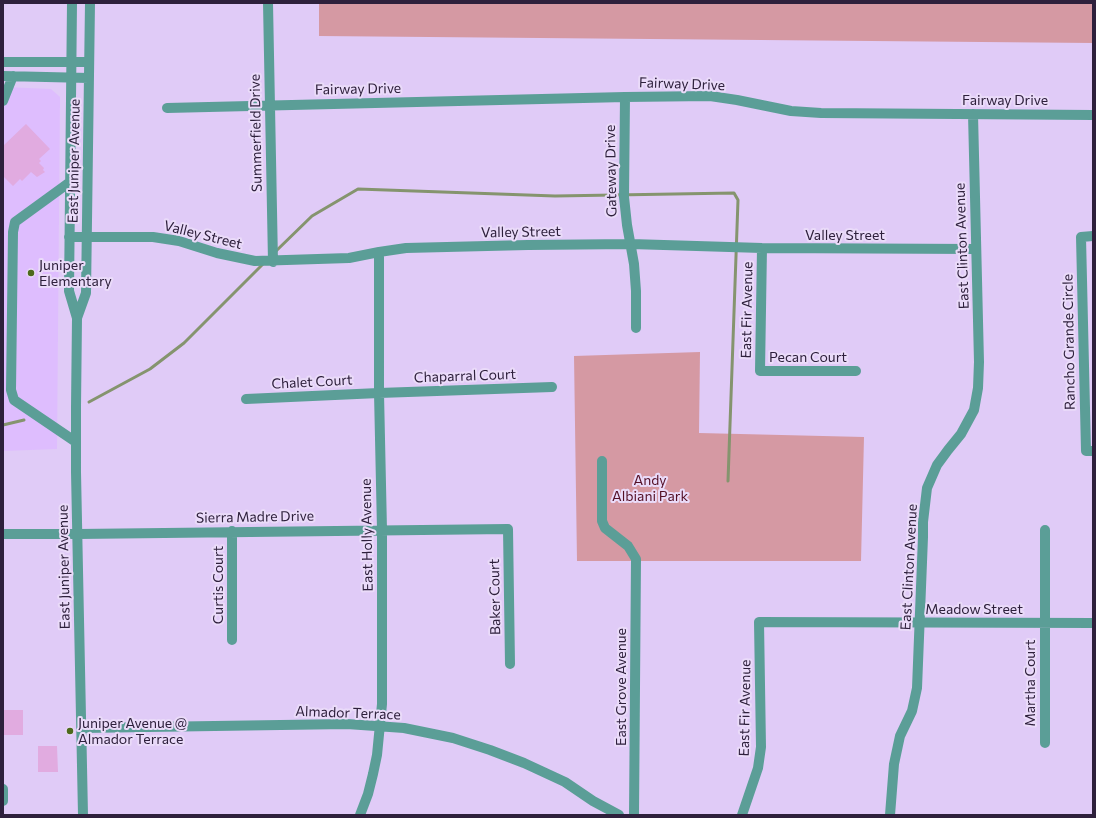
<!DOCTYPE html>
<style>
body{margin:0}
#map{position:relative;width:1096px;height:818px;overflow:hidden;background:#e0cbf7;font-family:Commissioner,sans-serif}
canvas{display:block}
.frame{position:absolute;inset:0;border:4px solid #2e203c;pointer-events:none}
</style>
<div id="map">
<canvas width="1096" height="818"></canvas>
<div class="frame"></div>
</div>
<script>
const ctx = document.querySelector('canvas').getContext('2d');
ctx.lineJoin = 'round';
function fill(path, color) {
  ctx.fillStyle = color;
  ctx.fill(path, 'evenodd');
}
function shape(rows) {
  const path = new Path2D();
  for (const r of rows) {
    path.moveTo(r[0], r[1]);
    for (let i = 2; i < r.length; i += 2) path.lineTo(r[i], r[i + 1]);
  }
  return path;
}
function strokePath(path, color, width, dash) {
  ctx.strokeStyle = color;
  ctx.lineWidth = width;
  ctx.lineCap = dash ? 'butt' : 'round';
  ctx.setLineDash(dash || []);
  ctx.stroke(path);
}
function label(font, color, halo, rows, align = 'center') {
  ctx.font = font + ' Commissioner,sans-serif';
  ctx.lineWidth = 4;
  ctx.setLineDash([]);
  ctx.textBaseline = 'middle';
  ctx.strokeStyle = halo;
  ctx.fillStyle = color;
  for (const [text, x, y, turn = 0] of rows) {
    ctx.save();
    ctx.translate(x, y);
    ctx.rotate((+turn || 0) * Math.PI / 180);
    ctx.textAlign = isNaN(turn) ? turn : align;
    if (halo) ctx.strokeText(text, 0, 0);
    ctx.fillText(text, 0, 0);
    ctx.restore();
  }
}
const built = shape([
 [3,87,51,89,60,97,57,449,3,451]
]);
const green = shape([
 [319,3,1093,3,1093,43,319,36],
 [700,352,699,433,864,437,861,561,577,561,574,356]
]);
const stream = shape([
 [275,252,312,216,358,189,555,196,734,193,738,200,728,481],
 [89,402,150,369,184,343,264,263],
 [3,425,24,420]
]);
const building = shape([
 [26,124,50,149,39,159,41,161,39,163,44,168,43,170,45,172,37,177,31,172,22,181,20,179,13,186,3,176,3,146],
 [3,710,23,710,23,735,3,735],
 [38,746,57,746,58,772,38,772]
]);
const minor = shape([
 [72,3,69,291,77,318],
 [268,3,273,262],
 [3,62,89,62],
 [3,76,89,78],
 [625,97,624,197,627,225,634,264,636,291,636,328],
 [3,101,13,76],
 [167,108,625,97,710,96,737,100,791,111,821,113,1093,115],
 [70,182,15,222,13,232,11,390,14,400,76,442],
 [1093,236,1081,237,1086,451,1093,451],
 [69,237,153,237,179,241,217,253,255,261,349,258,379,252,406,248,528,245,631,244,762,248,976,249],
 [762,248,760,371,856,371],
 [246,399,379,393,552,387],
 [602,461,602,521,605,528,628,546,636,559,634,815],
 [3,534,78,534,508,529,510,664],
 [232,640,232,531],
 [82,728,347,724,404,728,453,738,490,750,524,763,565,782,593,801,619,815],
 [1045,743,1045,530],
 [3,789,3,801],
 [83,815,76,472,76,407,77,318,86,293,90,3],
 [360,815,368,794,373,774,377,755,382,704,382,530,379,393,379,252],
 [742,815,758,768,761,747,759,622,1093,623],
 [890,815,894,764,900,736,912,711,917,688,923,537,923,522,927,488,937,465,948,450,961,434,974,410,978,388,979,362,973,114]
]);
const markers = [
 [31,273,4,"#4d691b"],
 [70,731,4,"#4d691b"]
];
const streetNames = [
 ["Fairway Drive",682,84,2],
 ["Fairway Drive",358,89,-1],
 ["Fairway Drive",1005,100],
 ["Summerfield Drive",256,133,-91],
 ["East Juniper Avenue",74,161,-89],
 ["Gateway Drive",611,171,-91],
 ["Valley Street",521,232,-1],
 ["Valley Street",203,235,14],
 ["Valley Street",845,235],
 ["East Clinton Avenue",962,246,-92],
 ["East Fir Avenue",747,310,-89],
 ["Rancho Grande Circle",1069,342,-91],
 ["Pecan Court",808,357],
 ["Chaparral Court",465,376,-2],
 ["Chalet Court",312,382,-3],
 ["Sierra Madre Drive",255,517,-1],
 ["East Holly Avenue",367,535,-91],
 ["East Juniper Avenue",64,567,-91],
 ["East Clinton Avenue",909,567,-87],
 ["Curtis Court",218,585,-90],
 ["Baker Court",495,597,-91],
 ["Meadow Street",974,609],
 ["Martha Court",1030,683,-90],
 ["East Grove Avenue",621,687,-90],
 ["East Fir Avenue",745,708,-89],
 ["Almador Terrace",348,713,2]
];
const poiNames = [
 ["Juniper",39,265],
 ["Elementary",39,281],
 ["Juniper Avenue @",78,723],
 ["Almador Terrace",78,739]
];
const parkNames = [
 ["Andy",650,480],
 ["Albiani Park",650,496]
];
fill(built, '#debdfe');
fill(green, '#d599a3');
strokePath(stream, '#85946e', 3);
fill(building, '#e1abe0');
strokePath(minor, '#5b9e97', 10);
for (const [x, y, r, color] of markers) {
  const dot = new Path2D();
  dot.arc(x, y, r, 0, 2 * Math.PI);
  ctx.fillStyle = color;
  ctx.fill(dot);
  strokePath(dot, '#eadbf9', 1.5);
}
label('14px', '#2e203c', '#eadbf9', streetNames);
label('14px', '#2e203c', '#eadbf9', poiNames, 'left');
label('14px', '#530f25', '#eadbf9', parkNames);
</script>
